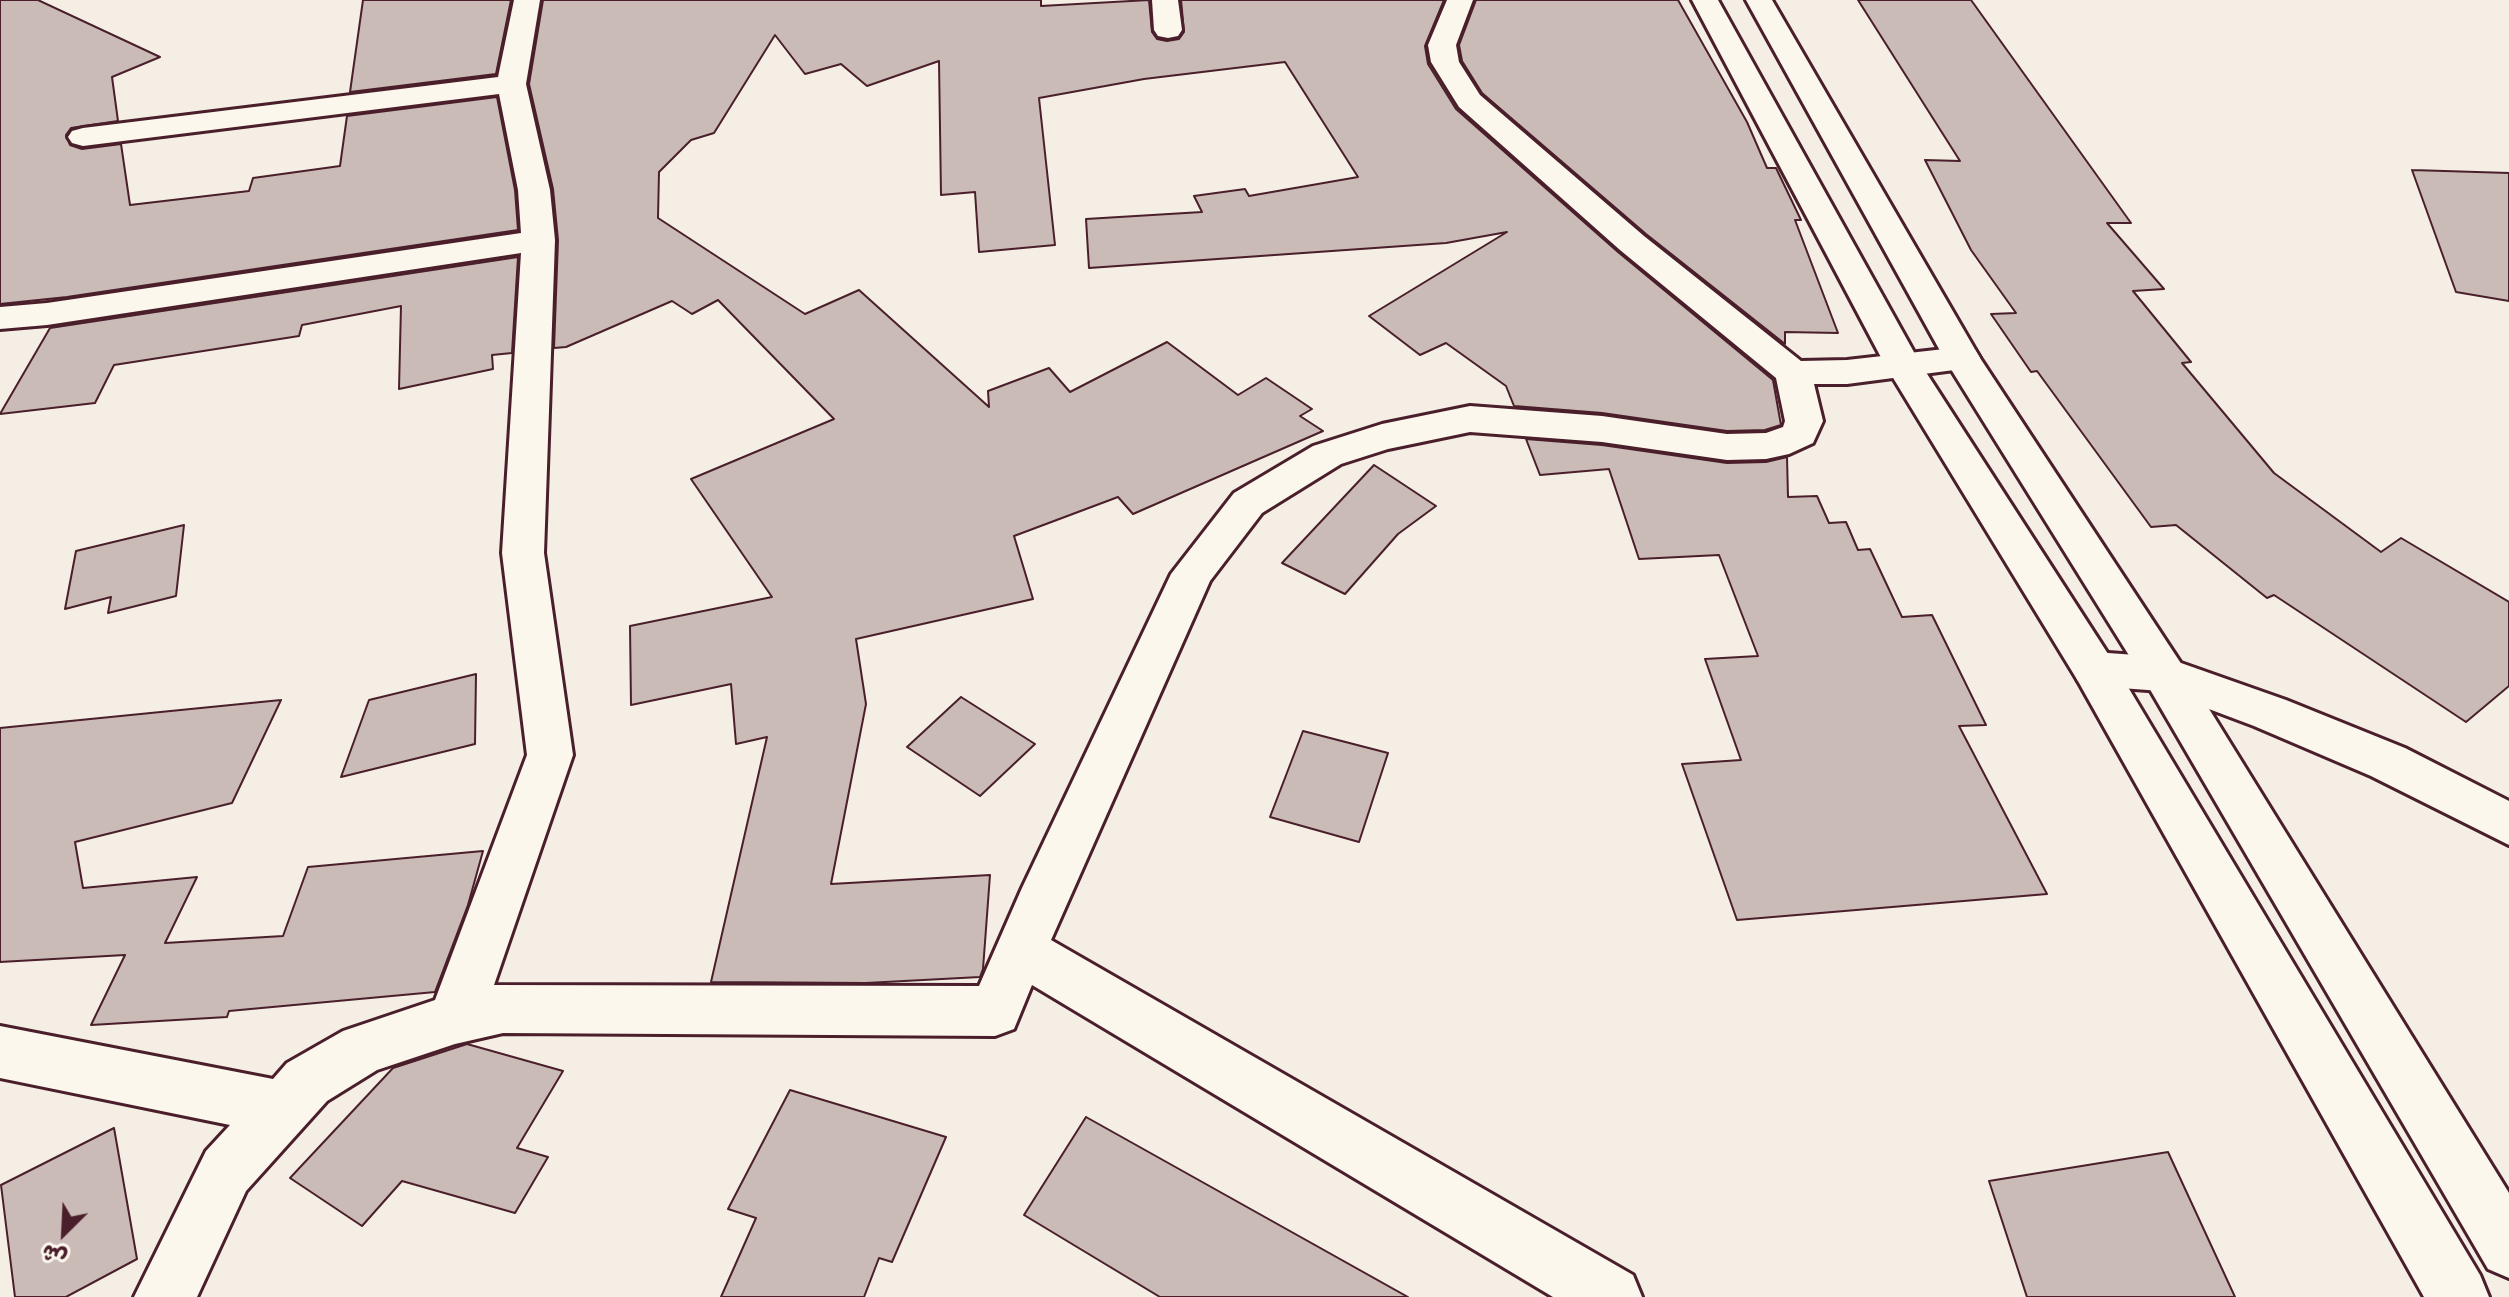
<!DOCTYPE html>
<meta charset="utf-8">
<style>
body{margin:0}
#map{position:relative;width:2509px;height:1297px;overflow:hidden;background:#f4eee4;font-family:"Shantell Sans","Playpen Sans Arabic",sans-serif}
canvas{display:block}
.north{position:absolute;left:24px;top:1193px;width:80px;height:80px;-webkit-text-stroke:6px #fbf7ec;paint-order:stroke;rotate:204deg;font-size:22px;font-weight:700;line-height:32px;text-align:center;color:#4a1f2b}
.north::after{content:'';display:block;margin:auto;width:28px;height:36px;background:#4a1f2b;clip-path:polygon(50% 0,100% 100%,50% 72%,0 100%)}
</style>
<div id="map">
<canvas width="2509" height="1297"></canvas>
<div class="north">ش</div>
</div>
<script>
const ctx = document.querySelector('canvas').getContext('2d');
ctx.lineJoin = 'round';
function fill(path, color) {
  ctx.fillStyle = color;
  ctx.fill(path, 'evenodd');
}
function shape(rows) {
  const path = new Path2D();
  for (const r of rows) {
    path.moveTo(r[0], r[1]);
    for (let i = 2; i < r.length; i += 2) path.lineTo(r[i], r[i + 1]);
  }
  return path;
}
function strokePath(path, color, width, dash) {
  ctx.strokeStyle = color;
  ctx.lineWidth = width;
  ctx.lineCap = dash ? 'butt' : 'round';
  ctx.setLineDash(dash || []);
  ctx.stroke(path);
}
const building = shape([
 [0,0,38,0,160,57,112,77,118,121,71,128,66,135,70,145,82,149,121,144,130,205,249,191,253,178,340,166,347,116,497,97,515,190,518,230,67,297,0,304,0,0],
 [363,0,511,0,496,74,350,92,363,0],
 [543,0,1041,0,1041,6,1149,0,1152,32,1157,39,1167,41,1179,39,1184,32,1181,0,1444,0,1425,46,1428,64,1456,109,1618,252,1773,380,1781,425,1765,430,1727,431,1602,413,1514,406,1506,386,1446,343,1420,355,1369,316,1507,232,1446,243,1089,268,1086,219,1202,212,1194,196,1245,189,1249,196,1358,177,1285,62,1144,79,1039,98,1055,245,979,252,975,192,941,195,939,61,867,86,841,64,805,74,775,35,714,133,691,140,659,172,658,218,805,314,859,290,989,407,988,391,1049,368,1070,392,1167,342,1238,395,1266,378,1312,409,1300,416,1323,431,1133,514,1118,497,1014,536,1033,599,856,639,866,704,831,884,990,875,983,969,980,977,866,983,711,982,767,737,736,744,731,684,631,705,630,626,772,597,691,479,834,419,718,300,692,314,672,301,566,347,554,348,558,240,553,189,529,84,543,0],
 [1476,0,1678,0,1747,122,1767,168,1776,168,1801,220,1795,220,1838,333,1785,332,1785,344,1646,234,1482,93,1462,61,1459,45,1476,0],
 [1858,0,1971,0,2131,223,2107,223,2164,289,2133,291,2191,362,2182,363,2274,473,2381,552,2401,538,2509,602,2509,686,2466,722,2274,595,2267,598,2176,525,2151,527,2037,371,2031,372,1991,314,2016,313,1971,250,1925,160,1960,161,1858,0],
 [2412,170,2509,173,2509,301,2456,292,2412,170],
 [518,257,512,353,492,355,493,369,399,389,401,306,302,325,299,336,114,365,95,403,0,414,50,328,518,257],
 [1526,439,1602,445,1727,463,1766,462,1787,457,1788,497,1817,496,1829,523,1846,522,1858,550,1870,549,1902,617,1932,615,1986,725,1959,726,2047,894,1737,920,1682,764,1741,760,1705,659,1758,656,1719,555,1639,559,1609,469,1540,475,1526,439],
 [1374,465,1436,506,1398,534,1345,594,1282,563,1374,465],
 [184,525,176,596,108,613,111,597,65,609,76,551,184,525],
 [476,674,475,744,341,777,369,700,476,674],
 [961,697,1035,744,980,796,907,747,961,697],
 [281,700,232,803,75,842,83,888,197,877,165,943,283,936,308,867,483,851,468,905,435,992,229,1011,227,1017,91,1025,125,955,0,962,0,728,281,700],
 [1303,731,1388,753,1359,842,1270,817,1303,731],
 [467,1044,563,1071,517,1148,548,1157,515,1213,402,1181,362,1226,290,1178,393,1068,467,1044],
 [790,1090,946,1137,892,1262,879,1258,864,1297,721,1297,756,1218,728,1209,790,1090],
 [1086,1117,1408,1297,1160,1297,1024,1215,1086,1117],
 [114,1128,137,1259,66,1297,15,1297,1,1185,114,1128],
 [2168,1152,2235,1297,2027,1297,1989,1181,2168,1152]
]);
const minor = shape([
 [514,0,540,0,526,84,550,190,555,240,544,553,573,755,494,985,979,986,1022,888,1171,574,1234,493,1313,446,1382,424,1470,406,1602,416,1727,434,1766,433,1783,427,1785,421,1776,378,1620,250,1459,107,1431,62,1428,45,1447,0,1473,0,1456,45,1459,62,1480,95,1644,236,1801,361,1847,360,1962,347,1975,350,1980,358,1975,366,1962,369,1847,384,1814,384,1823,421,1813,443,1789,454,1766,459,1727,460,1602,442,1470,432,1388,449,1341,464,1262,513,1210,581,1051,940,1633,1275,1642,1297,1553,1297,1032,985,1014,1029,995,1036,503,1033,455,1044,377,1070,327,1101,246,1191,197,1297,134,1297,206,1151,230,1125,0,1078,0,1026,273,1079,287,1063,343,1031,435,1000,527,755,502,553,521,253,47,325,0,329,0,307,47,303,521,233,518,190,499,94,83,146,72,143,68,137,72,131,83,128,498,77,514,0],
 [1152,0,1178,0,1182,30,1178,36,1168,38,1158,36,1154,30,1152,0]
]);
const tertiary = shape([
 [2094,652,2164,657,2286,700,2405,748,2509,801,2509,845,2371,776,2254,726,2161,691,2094,686,2078,681,2072,669,2078,657,2094,652]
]);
const secondary = shape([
 [1692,0,1718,0,1920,363,2110,657,2480,1275,2489,1297,2424,1297,2078,681,1884,363,1692,0],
 [1746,0,1772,0,1980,358,2180,662,2509,1193,2509,1278,2488,1269,2148,686,1944,358,1746,0]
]);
fill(building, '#cabbb6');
strokePath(building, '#4a1f2b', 2);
strokePath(minor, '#4a1f2b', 6);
strokePath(tertiary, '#4a1f2b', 6);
strokePath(secondary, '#4a1f2b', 6);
fill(minor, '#fbf7ec');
fill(tertiary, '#fbf7ec');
fill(secondary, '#fbf7ec');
</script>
